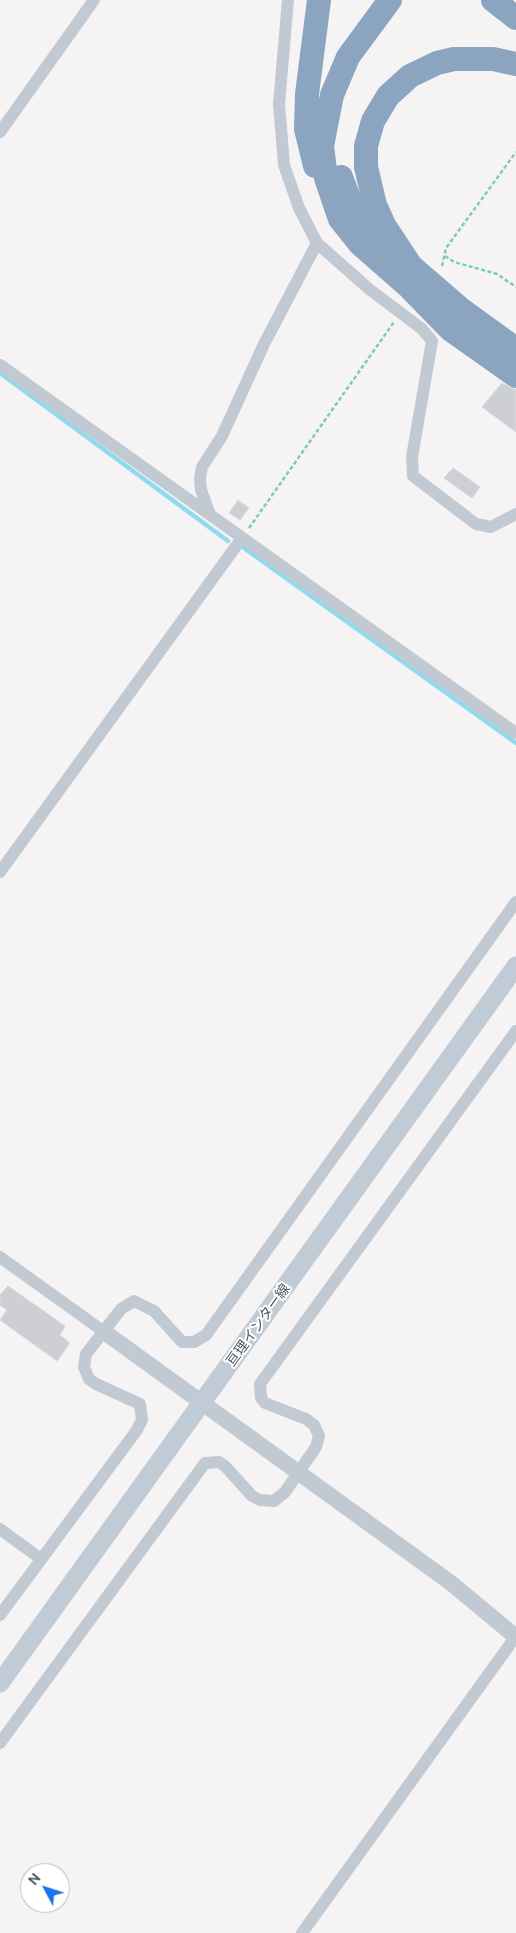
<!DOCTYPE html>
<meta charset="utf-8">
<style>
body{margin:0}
#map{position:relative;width:516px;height:1933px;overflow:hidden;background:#f5f3f3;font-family:Ubuntu,sans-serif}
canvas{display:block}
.north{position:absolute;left:20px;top:1863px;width:50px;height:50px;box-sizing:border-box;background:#fff;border:1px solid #b7bbc0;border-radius:50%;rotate:310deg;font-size:14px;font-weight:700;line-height:20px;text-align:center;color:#4a5661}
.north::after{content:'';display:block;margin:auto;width:18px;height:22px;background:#1a73e8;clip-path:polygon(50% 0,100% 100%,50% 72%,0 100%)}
</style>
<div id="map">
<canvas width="516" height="1933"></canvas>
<div class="north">N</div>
</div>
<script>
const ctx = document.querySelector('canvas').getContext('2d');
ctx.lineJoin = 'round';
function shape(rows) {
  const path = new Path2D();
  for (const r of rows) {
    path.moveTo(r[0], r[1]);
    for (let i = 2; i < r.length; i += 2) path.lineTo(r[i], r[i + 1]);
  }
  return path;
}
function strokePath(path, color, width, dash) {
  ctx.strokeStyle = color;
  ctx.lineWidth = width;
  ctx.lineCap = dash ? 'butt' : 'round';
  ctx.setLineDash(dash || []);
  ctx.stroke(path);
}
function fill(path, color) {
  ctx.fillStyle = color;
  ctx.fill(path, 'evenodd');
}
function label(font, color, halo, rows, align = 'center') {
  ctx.font = font + ' Ubuntu,"Noto Sans JP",sans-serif';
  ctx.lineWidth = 4;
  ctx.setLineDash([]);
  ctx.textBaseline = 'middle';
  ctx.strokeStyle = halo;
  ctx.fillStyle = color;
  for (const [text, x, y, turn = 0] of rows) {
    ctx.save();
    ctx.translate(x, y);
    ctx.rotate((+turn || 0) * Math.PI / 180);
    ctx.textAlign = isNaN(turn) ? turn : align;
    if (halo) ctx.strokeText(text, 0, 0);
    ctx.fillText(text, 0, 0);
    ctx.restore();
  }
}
const stream = shape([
 [0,373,228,541],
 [244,548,516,743]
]);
const building = shape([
 [502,383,516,390,516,432,482,407,502,383],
 [453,468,480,487,472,498,444,478,453,468],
 [238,500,249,508,240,520,229,513,238,500],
 [8,1286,65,1326,60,1335,70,1343,57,1361,0,1320,7,1310,0,1305,0,1295,8,1286]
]);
const path = shape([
 [445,256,454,262,497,274,516,287],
 [442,266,446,248,516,152],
 [249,528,394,322]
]);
const minor = shape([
 [288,0,279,104,284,165,299,208,317,243],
 [0,132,94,0],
 [0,365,516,733],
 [210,515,201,490,200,478,202,467,222,436,264,344,317,243,369,289,422,329,432,341,412,457,413,476,476,524,491,527,516,514],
 [0,872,242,538],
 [0,1257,103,1331],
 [0,1529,41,1559],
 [0,1615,137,1430,142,1420,140,1404,96,1384,89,1379,84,1367,86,1354,121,1309,134,1301,154,1311,182,1342,194,1342,206,1335,516,902],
 [0,1743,205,1463,219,1462,225,1466,252,1496,260,1500,274,1501,285,1492,316,1447,319,1436,314,1425,306,1419,265,1403,261,1398,260,1384,516,1031],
 [302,1933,516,1636]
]);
const tertiary = shape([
 [103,1331,451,1583,516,1637]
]);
const secondary = shape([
 [0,1683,516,966]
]);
const motorway = shape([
 [390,0,348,57,332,95,322,146,326,178,340,219,360,244,409,287,451,330,516,376],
 [493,0,516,18],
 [516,64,493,59,454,59,437,63,410,76,388,96,373,121,366,146,366,167,375,205,384,225,411,266,462,310,516,349],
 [315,166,306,129,307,94,319,0],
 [341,177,350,201,366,226,380,242]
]);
const streetNames = [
 ["亘理インター線",258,1325,-54]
];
strokePath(stream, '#90daee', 4.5);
fill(building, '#cdcfd5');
strokePath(building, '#d7d9de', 1);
strokePath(path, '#7ad0a6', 2.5, [4, 2.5]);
strokePath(minor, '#c1cad2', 12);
strokePath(tertiary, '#c1cad2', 16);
strokePath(secondary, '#c1cbd6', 19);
strokePath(motorway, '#8ba5c1', 24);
label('14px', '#4a5661', '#fff', streetNames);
</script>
